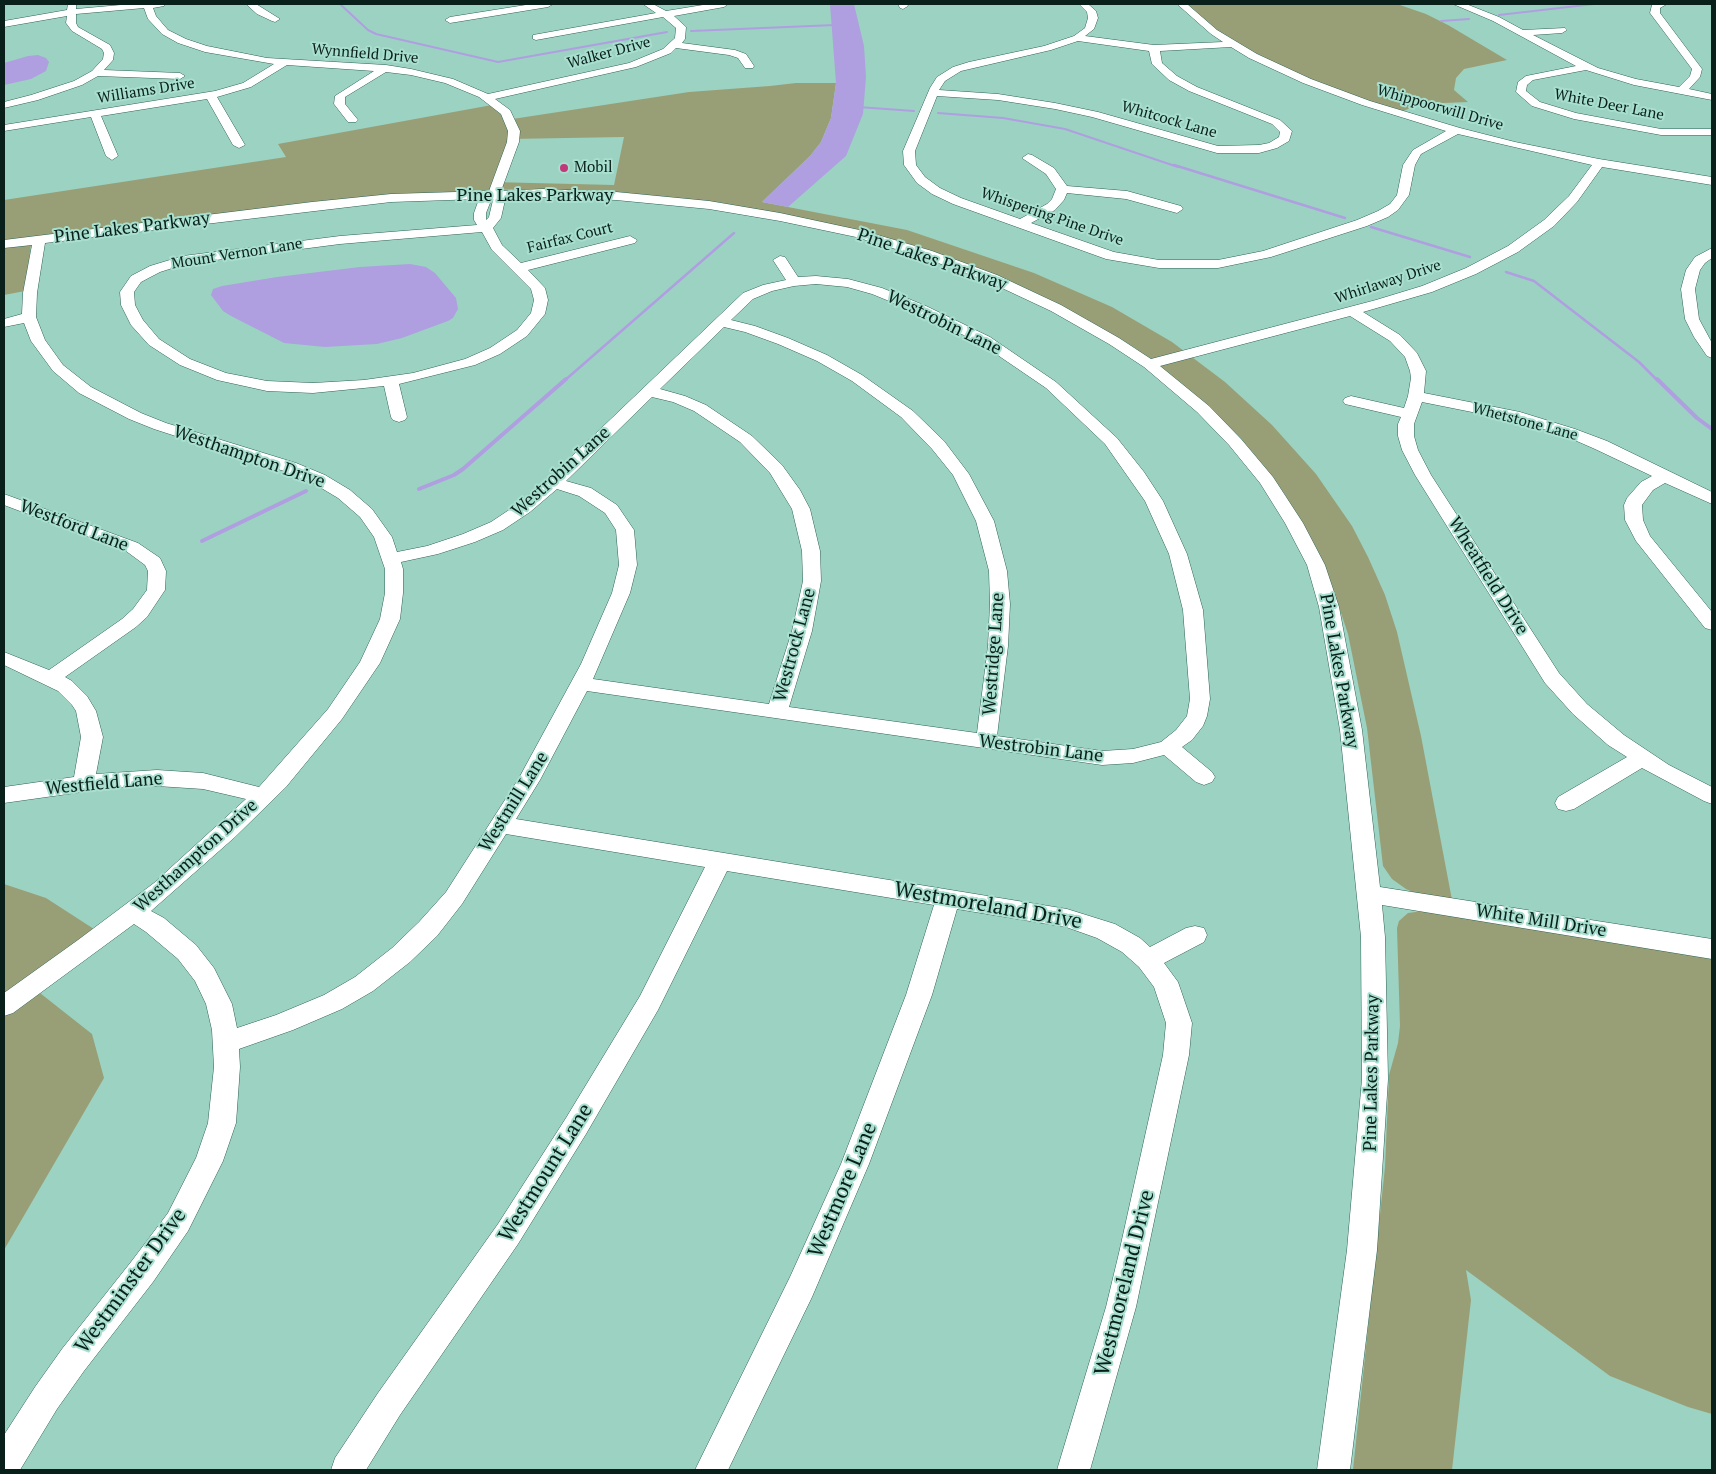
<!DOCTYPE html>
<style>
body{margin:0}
#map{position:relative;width:1716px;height:1474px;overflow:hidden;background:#9cd2c2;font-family:"PT Serif",serif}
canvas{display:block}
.frame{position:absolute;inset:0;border:5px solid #091f1a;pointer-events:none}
</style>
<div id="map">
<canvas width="1716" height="1474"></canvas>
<div class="frame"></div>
</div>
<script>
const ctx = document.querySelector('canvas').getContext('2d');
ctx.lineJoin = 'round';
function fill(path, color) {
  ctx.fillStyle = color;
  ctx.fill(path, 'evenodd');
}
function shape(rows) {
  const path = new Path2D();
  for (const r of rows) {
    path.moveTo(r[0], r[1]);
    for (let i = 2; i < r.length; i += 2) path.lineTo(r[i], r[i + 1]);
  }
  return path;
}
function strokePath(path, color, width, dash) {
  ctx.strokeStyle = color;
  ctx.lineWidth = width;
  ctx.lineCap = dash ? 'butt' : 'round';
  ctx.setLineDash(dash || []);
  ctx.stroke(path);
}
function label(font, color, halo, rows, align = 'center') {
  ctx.font = font + ' "PT Serif",serif';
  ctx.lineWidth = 4;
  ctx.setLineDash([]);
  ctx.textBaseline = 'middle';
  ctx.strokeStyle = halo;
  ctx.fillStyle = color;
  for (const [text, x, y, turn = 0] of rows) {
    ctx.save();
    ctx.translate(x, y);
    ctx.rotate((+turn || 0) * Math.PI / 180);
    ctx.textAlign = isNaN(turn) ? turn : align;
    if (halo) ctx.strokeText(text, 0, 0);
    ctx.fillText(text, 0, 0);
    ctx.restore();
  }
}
const green = shape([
 [1186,4,1397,4,1426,14,1448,25,1507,60,1464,69,1456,78,1454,90,1468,102,1420,104,1401,112,1323,85,1252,53,1215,29],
 [796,83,836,83,831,118,821,142,810,156,762,202,907,230,1034,273,1112,307,1172,342,1225,382,1272,425,1316,474,1352,526,1368,557,1385,595,1397,632,1421,736,1452,900,1417,894,1406,889,1392,879,1383,866,1367,728,1348,634,1326,568,1284,493,1246,445,1207,405,1135,348,1069,310,953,259,723,203,618,192,520,189,393,195,310,203,4,242,4,200,286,157,278,144,492,105,506,120,689,92,770,86],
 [624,137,614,185,492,182,510,139],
 [31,244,25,291,4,295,4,247],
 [4,884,46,898,97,931,26,982,92,1034,104,1078,4,1250],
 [1423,911,1712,956,1712,1414,1688,1407,1610,1376,1466,1270,1471,1300,1452,1470,1353,1470,1385,1167,1389,1075,1398,1043,1400,1026,1397,928,1399,921,1408,913]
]);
const water = shape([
 [830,4,854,4,864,46,866,77,863,114,846,156,788,207,762,202,810,156,821,142,831,118,836,83],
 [38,55,46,58,49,62,46,71,31,79,4,85,4,63,28,56],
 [410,264,426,267,435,273,456,298,458,309,453,318,448,321,402,338,377,344,325,347,284,343,231,316,223,311,211,295,213,289,222,286,277,277,360,267]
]);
const streamFar2 = shape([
 [340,4,368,30,376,34,498,62,667,32],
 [1499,15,1594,4],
 [1441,21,1469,19],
 [691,31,835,25],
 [858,107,914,111],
 [938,113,1003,118,1065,129,1178,167]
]);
const streamFar1 = shape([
 [1174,165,1345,218],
 [1371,227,1470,257],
 [1506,272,1534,281,1639,362,1658,381],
 [564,381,734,233]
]);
const stream = shape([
 [1657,379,1697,418,1712,429],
 [419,489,454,475,463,469,566,379],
 [202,541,306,491]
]);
const minor = shape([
 [68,4,76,4,76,9,132,4,165,4,164,6,153,8,156,16,168,30,186,39,207,46,267,58,386,65,411,69,453,79,488,94,629,63,663,49,675,38,676,28,663,17,536,40,533,39,533,35,656,13,643,4,653,4,666,11,709,4,728,4,724,7,674,16,686,27,685,39,682,43,735,50,746,54,754,66,753,68,745,68,738,58,729,55,676,48,671,53,636,67,495,99,510,110,520,131,519,142,501,191,543,189,616,192,709,201,780,213,864,231,932,251,997,275,1061,305,1119,338,1151,359,1376,300,1422,286,1466,268,1508,246,1544,220,1569,196,1592,165,1458,134,1421,154,1415,165,1409,195,1398,210,1388,217,1367,226,1271,257,1218,268,1159,268,1106,259,953,204,932,194,917,183,904,165,903,151,930,88,937,77,953,67,969,62,1044,46,1074,36,1085,28,1088,18,1087,12,1079,4,1088,4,1096,11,1098,18,1094,29,1085,36,1154,45,1223,42,1211,34,1177,4,1187,4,1217,30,1257,54,1311,79,1370,101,1460,128,1515,142,1599,159,1712,177,1712,185,1602,167,1577,202,1554,226,1518,252,1476,274,1432,292,1363,312,1400,335,1417,353,1426,371,1424,393,1520,412,1575,429,1607,441,1712,492,1712,504,1665,483,1653,490,1642,505,1643,520,1650,536,1712,612,1712,630,1705,628,1636,541,1625,520,1624,505,1627,498,1641,482,1652,476,1595,449,1563,435,1517,421,1422,402,1414,424,1414,436,1418,450,1431,475,1559,673,1587,704,1624,735,1669,765,1712,787,1712,804,1704,801,1642,768,1574,809,1566,811,1558,809,1555,803,1558,797,1627,757,1608,745,1573,714,1545,683,1415,475,1402,450,1398,436,1398,424,1401,417,1345,404,1343,401,1345,398,1351,396,1404,408,1408,396,1411,378,1410,371,1405,357,1390,341,1350,316,1160,366,1209,406,1241,439,1273,477,1303,523,1325,565,1339,607,1362,730,1380,887,1712,939,1712,959,1382,905,1385,937,1388,1079,1377,1250,1350,1470,1317,1470,1347,1250,1362,1079,1361,937,1340,730,1319,607,1307,565,1285,523,1260,483,1229,445,1197,412,1144,367,1109,344,1051,311,987,281,922,257,856,237,780,221,709,209,616,200,543,197,504,198,505,200,501,218,493,228,502,245,521,263,630,236,637,240,635,243,528,270,545,288,548,300,545,314,527,336,500,354,475,365,399,384,407,417,405,420,399,422,393,420,391,417,384,386,313,393,267,391,217,380,180,365,149,345,131,325,121,305,120,292,131,276,150,266,183,256,340,236,477,225,474,220,474,213,479,199,391,202,45,243,37,293,36,317,45,340,63,365,91,387,141,413,166,423,296,463,325,475,350,490,372,509,392,537,397,552,427,546,463,534,491,522,518,504,548,479,743,293,763,285,786,280,773,260,780,256,785,257,798,277,816,276,848,279,882,288,926,306,990,337,1056,382,1117,438,1144,472,1163,501,1187,554,1203,610,1210,699,1207,716,1203,726,1192,740,1182,747,1212,772,1215,777,1212,782,1204,785,1196,782,1164,755,1133,763,1102,765,587,691,540,780,516,819,1067,909,1115,924,1140,938,1150,947,1186,928,1195,926,1204,928,1207,935,1204,942,1164,963,1178,982,1192,1023,1189,1055,1136,1307,1090,1470,1057,1470,1106,1307,1119,1253,1163,1055,1166,1023,1154,987,1139,967,1122,952,1097,938,1066,927,957,909,932,995,869,1164,812,1297,728,1470,695,1470,790,1277,841,1164,906,995,934,905,727,871,658,1010,586,1134,518,1244,400,1415,366,1470,331,1470,335,1458,378,1393,498,1224,566,1118,640,996,705,867,506,834,462,904,437,936,410,962,373,991,342,1009,293,1030,239,1049,240,1067,236,1123,223,1161,188,1231,153,1282,84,1371,57,1409,20,1470,4,1470,4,1435,35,1387,62,1349,131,1262,168,1213,196,1158,208,1123,214,1067,212,1030,206,1004,195,981,178,959,146,932,134,924,13,1013,4,1016,4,993,78,940,154,883,246,799,203,789,157,786,110,788,4,803,4,787,74,777,81,737,76,711,72,705,58,691,4,665,4,652,49,670,122,619,133,609,147,590,148,571,145,565,126,551,4,505,4,494,138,543,160,558,166,571,165,590,147,617,136,627,65,677,72,681,87,696,96,711,103,737,96,774,157,770,203,773,259,787,328,709,360,662,380,619,385,593,385,569,374,537,360,517,338,498,313,483,284,471,154,429,129,419,79,393,53,371,31,341,24,323,4,327,4,319,22,314,23,293,32,245,4,248,4,240,312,202,391,194,489,191,507,142,508,131,501,114,479,97,445,83,411,75,386,72,345,97,345,104,358,120,356,122,348,122,334,104,335,96,374,71,287,65,251,87,217,97,245,145,239,148,233,145,207,99,101,116,118,156,112,160,106,156,91,117,4,131,4,125,215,91,243,83,274,64,205,52,178,43,162,34,148,19,144,8,76,14,76,23,78,27,110,45,114,53,113,60,104,70,180,73,185,76,180,79,98,76,82,85,38,100,4,108,4,102,31,95,74,81,92,71,103,59,104,53,102,49,72,31,66,23,67,16,4,27,4,21,67,10,68,4],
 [1078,41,1149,51,1152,64,1169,80,1189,91,1272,124,1280,132,1279,137,1269,143,1259,145,1218,146,1098,112,1055,103,998,94,939,90,945,81,961,71,1051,50,1078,41],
 [1231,47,1249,58,1303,83,1362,105,1446,131,1413,150,1403,165,1397,195,1390,204,1378,211,1357,220,1263,251,1218,260,1159,260,1114,252,1031,223,1055,210,1064,200,1067,193,1126,199,1177,213,1183,209,1181,206,1127,191,1067,186,1054,168,1032,155,1028,154,1022,158,1046,174,1056,189,1052,199,1047,204,1020,219,961,198,940,188,925,177,916,165,915,151,937,96,998,100,1055,109,1092,117,1217,153,1259,153,1277,148,1289,141,1292,131,1280,120,1197,87,1177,76,1162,63,1160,51,1231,47],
 [493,200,489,217,486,220,486,213,490,203,493,200],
 [482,232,492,250,531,289,534,300,531,313,517,330,490,348,465,359,413,373,364,380,313,383,267,381,226,373,190,359,159,339,143,320,135,305,134,292,141,282,160,272,185,264,340,244,482,232],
 [816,284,847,287,872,294,916,312,980,343,1046,388,1105,444,1145,501,1169,554,1183,610,1190,699,1187,716,1176,730,1161,742,1133,749,1102,751,997,736,1008,646,1010,604,1007,571,994,521,969,474,944,441,913,411,862,375,827,355,788,338,755,326,731,320,753,299,772,291,794,286,816,284],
 [724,327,745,332,778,344,817,361,852,381,901,417,932,449,953,475,976,521,989,571,990,604,988,646,977,733,789,707,812,631,821,581,820,551,810,509,800,490,782,465,752,436,706,405,685,396,660,389,724,327],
 [652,397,673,402,694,411,740,442,770,473,792,509,802,551,803,581,792,631,769,704,593,679,630,593,637,565,634,530,617,505,591,488,566,481,652,397],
 [557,489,579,496,605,513,616,530,619,565,612,593,581,664,519,778,446,892,419,922,392,948,355,977,324,995,276,1015,237,1028,232,1004,214,968,196,945,164,918,151,911,235,837,286,787,342,719,380,663,400,619,403,593,403,569,401,562,438,554,475,542,503,530,530,512,557,489],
 [246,4,256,4,280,19,275,22,272,21,257,14,246,4],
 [532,4,553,4,548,7,450,23,445,20,450,17,532,4],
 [898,4,907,4,908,6,903,9,900,8,898,4],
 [1453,4,1466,4,1499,17,1523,30,1565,28,1567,30,1562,33,1533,35,1598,68,1636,79,1679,87,1690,76,1692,69,1650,13,1652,5,1667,4,1660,8,1660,13,1702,69,1700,77,1689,89,1712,94,1712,100,1634,85,1586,70,1533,80,1527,85,1526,91,1540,102,1576,113,1661,129,1712,129,1712,135,1661,135,1574,119,1532,106,1516,92,1518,82,1526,76,1576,66,1493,21,1453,4],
 [1712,248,1712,258,1705,263,1700,270,1695,289,1699,319,1712,343,1712,358,1707,356,1694,337,1685,319,1681,289,1686,270,1695,257,1712,248]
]);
const markers = [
 [564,168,5,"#c0397a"]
];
const farStreetnames = [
 ["Walker Drive",609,53,-15],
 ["Wynnfield Drive",365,54,5],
 ["Williams Drive",146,91,-9],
 ["White Deer Lane",1609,105,11],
 ["Whippoorwill Drive",1440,108,16],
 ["Whitcock Lane",1169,120,16],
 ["Whispering Pine Drive",1052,217,19],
 ["Fairfax Court",570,238,-14],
 ["Mount Vernon Lane",237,254,-9],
 ["Whirlaway Drive",1388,282,-18],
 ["Whetstone Lane",1525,422,15]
];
const farPoinames = [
 ["Mobil",574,168]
];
const streetNames = [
 ["Pine Lakes Parkway",535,196],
 ["Pine Lakes Parkway",132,228,-7],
 ["Pine Lakes Parkway",932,260,19],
 ["Westrobin Lane",944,323,26],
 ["Westhampton Drive",249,457,19],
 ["Westrobin Lane",561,472,-42],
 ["Westford Lane",74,526,21],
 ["Wheatfield Drive",1488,576,58],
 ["Westrock Lane",795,645,-75],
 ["Westridge Lane",994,654,-86],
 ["Pine Lakes Parkway",1339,671,80],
 ["Westrobin Lane",1041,749,7],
 ["Westfield Lane",104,784,-5],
 ["Westmill Lane",514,802,-58],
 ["Westhampton Drive",196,856,-42],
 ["White Mill Drive",1541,921,9],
 ["Pine Lakes Parkway",1372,1073,-89]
];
const nearStreetnames = [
 ["Westmoreland Drive",988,906,10],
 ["Westmount Lane",546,1173,-58],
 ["Westmore Lane",843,1190,-67],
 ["Westminster Drive",131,1281,-54],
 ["Westmoreland Drive",1125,1283,-76]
];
fill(green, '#989f76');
fill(water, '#af9fe0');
strokePath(streamFar2, '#af9fe0', 2);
strokePath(streamFar1, '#af9fe0', 2.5);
strokePath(stream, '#af9fe0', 4);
strokePath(minor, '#2f6356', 1);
fill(minor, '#fff');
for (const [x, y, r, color] of markers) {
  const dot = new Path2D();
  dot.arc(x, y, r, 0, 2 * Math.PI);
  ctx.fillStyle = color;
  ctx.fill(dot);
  strokePath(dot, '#a8dfcf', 2);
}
label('15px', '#091f1a', '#a8dfcf', farStreetnames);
label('15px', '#091f1a', '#a8dfcf', farPoinames, 'left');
label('18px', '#091f1a', '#a8dfcf', streetNames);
label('21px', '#091f1a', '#a8dfcf', nearStreetnames);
</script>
